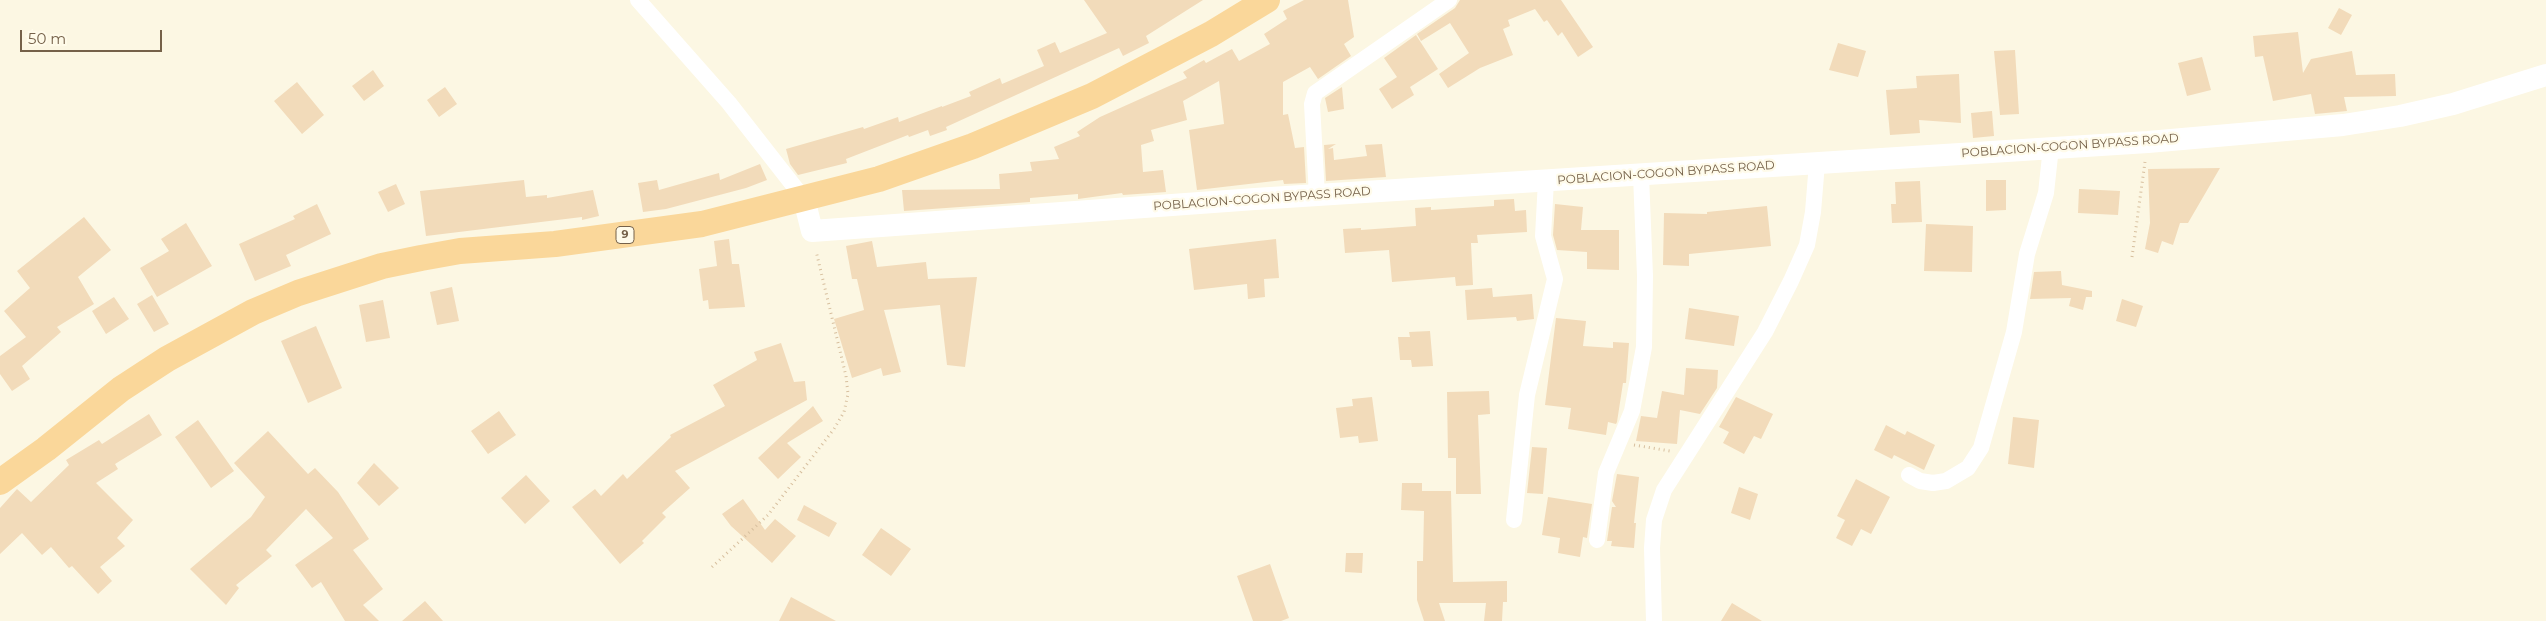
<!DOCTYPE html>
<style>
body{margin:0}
#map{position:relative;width:2546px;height:621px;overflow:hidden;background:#fcf7e3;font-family:Montserrat,sans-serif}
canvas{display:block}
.scale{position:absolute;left:20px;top:30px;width:142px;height:22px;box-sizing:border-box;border:2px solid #756149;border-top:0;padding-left:6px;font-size:15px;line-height:18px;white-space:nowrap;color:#756149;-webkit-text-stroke:4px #fffbea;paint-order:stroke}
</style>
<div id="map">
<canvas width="2546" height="621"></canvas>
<div class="scale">50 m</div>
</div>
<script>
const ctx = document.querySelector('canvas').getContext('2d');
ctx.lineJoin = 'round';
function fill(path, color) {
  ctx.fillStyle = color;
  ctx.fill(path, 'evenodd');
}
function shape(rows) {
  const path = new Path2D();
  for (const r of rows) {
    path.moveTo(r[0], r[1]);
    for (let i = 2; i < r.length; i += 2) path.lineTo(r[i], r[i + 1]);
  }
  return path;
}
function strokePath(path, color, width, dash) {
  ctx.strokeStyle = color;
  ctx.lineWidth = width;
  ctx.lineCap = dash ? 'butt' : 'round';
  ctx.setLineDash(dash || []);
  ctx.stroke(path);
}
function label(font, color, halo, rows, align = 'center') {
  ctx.font = font + ' Montserrat,sans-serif';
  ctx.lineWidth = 4.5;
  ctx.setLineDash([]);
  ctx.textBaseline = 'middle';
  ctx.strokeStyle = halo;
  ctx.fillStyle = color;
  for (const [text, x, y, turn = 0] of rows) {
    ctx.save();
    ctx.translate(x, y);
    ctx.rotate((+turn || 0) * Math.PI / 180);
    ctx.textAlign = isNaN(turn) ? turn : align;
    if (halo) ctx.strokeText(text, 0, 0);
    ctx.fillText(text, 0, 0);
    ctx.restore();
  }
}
const building = shape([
 [1084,0,1203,0,1146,36,1149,43,1123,56,1119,48,946,127,947,130,930,136,928,130,909,137,908,135,846,159,847,163,798,175,790,164,786,149,863,127,864,129,898,117,899,122,942,106,942,107,971,96,969,92,1000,78,1002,84,1044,66,1037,50,1055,42,1060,53,1107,33],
 [1304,0,1348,0,1354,37,1344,44,1351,56,1318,79,1310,67,1283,82,1283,115,1288,114,1295,148,1304,147,1306,183,1284,184,1283,180,1197,190,1189,130,1224,124,1219,81,1183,101,1187,120,1151,130,1154,141,1141,145,1143,172,1163,170,1166,192,1123,195,1122,193,1078,199,1078,194,1030,198,1030,202,904,211,902,190,1000,189,999,174,1032,171,1030,162,1059,159,1054,147,1080,136,1077,132,1100,117,1187,78,1183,72,1204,60,1206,63,1232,49,1239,61,1270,44,1264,34,1287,19,1283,11],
 [1460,0,1561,0,1593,47,1578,57,1562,32,1558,36,1547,20,1544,22,1535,9,1508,20,1510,26,1503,29,1513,55,1480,68,1448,88,1439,74,1469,53,1450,23,1421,41,1417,34,1455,8],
 [2339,8,2352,15,2341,35,2328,28],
 [2298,32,2303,73,2311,59,2352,51,2356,75,2395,74,2396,96,2344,97,2347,111,2315,114,2311,94,2273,101,2263,56,2255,57,2253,36],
 [1416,35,1438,69,1410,87,1414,95,1392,109,1379,89,1397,77,1384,58],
 [1838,43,1866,51,1858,77,1829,70],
 [2015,50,2019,114,2000,115,1994,51],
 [2202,57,2211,90,2187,96,2178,63],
 [373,70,384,86,364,101,352,86],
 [1959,74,1961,123,1919,120,1920,133,1890,135,1886,90,1917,88,1916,76],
 [297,82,324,115,302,134,274,101],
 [445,87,457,104,439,117,427,100],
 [1342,87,1344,109,1328,112,1325,98],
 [1992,111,1994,136,1973,138,1971,113],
 [1336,144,1328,149,1333,148,1334,160,1367,156,1365,145,1382,144,1386,177,1326,181,1324,145],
 [760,164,767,180,746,188,666,209,643,212,638,183,657,180,659,190,719,173,720,180],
 [2220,168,2188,223,2180,223,2173,245,2162,241,2158,253,2145,249,2150,223,2148,169],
 [524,180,526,197,547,195,547,198,593,190,599,216,582,220,582,217,426,236,420,191],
 [1986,180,2006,180,2006,210,1986,211],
 [1920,181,1922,222,1892,223,1891,204,1896,204,1895,182],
 [396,184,405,204,388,212,378,192],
 [2079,189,2120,191,2118,215,2078,213],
 [1514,199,1515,211,1526,210,1527,232,1477,235,1478,243,1471,243,1473,285,1456,286,1455,277,1392,282,1389,250,1345,253,1343,229,1361,228,1361,230,1416,226,1415,208,1431,207,1431,210,1494,206,1494,200],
 [317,204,331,234,286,255,291,266,255,281,239,244,295,219,293,216],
 [1555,204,1583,207,1581,230,1619,230,1619,270,1587,269,1587,252,1557,250,1553,235],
 [1767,206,1771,246,1689,254,1689,266,1663,265,1664,213,1707,214,1707,212],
 [84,217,111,250,78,277,94,304,57,327,61,332,22,366,30,379,12,391,0,374,0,356,26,337,4,311,30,288,17,271],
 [186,223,212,266,157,297,140,268,169,251,161,239],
 [1926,224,1973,226,1972,272,1924,271],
 [729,239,732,264,739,264,745,307,709,309,708,300,703,301,699,269,717,266,714,241],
 [1276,239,1279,278,1264,279,1265,297,1248,299,1247,284,1194,290,1189,249],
 [872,241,877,267,926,262,928,279,977,277,965,367,947,365,940,305,884,310,901,372,883,376,881,368,852,378,834,319,864,310,857,279,852,279,846,246],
 [2061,271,2062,285,2092,291,2092,297,2086,297,2083,310,2069,306,2071,298,2030,299,2034,272],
 [452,287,459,321,437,325,430,292],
 [1492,288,1493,297,1532,294,1534,319,1517,321,1516,317,1467,320,1465,290],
 [152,295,169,324,154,332,137,304],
 [114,297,129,319,106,334,92,311],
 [2122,299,2143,306,2136,327,2116,321],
 [383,300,390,338,366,342,359,305],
 [1689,308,1739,316,1734,346,1685,339],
 [1556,318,1586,321,1583,346,1613,348,1613,342,1629,343,1626,383,1623,383,1617,422,1616,424,1608,422,1606,435,1568,429,1571,408,1545,405],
 [316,326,342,388,308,403,281,341],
 [1430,331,1433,366,1412,367,1411,360,1400,360,1398,337,1410,337,1409,332],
 [781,343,794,382,805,381,807,400,675,471,690,488,662,513,666,517,642,541,644,543,620,564,572,507,595,489,601,496,623,474,627,479,671,437,670,435,725,406,713,385,757,360,754,352],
 [1686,368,1718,370,1717,388,1700,414,1680,410,1677,444,1636,441,1641,416,1657,418,1662,391,1684,395],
 [1489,391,1490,414,1478,415,1481,494,1456,494,1456,458,1448,458,1447,392],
 [1372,397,1378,441,1359,443,1358,436,1340,438,1336,408,1353,406,1352,399],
 [1736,397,1773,414,1761,439,1754,436,1744,454,1723,443,1729,432,1719,427],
 [813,406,823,421,787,443,801,457,778,479,758,458],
 [499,411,516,435,488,454,471,431],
 [149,414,162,435,115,464,118,469,96,483,133,520,117,538,125,546,100,567,112,581,98,594,72,566,69,568,51,547,42,555,22,533,0,554,0,508,17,489,31,502,69,465,66,460,99,440,102,444],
 [2013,417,2039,420,2034,468,2008,464],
 [198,420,234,471,211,488,175,437],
 [1886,425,1905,435,1907,431,1935,445,1924,470,1894,455,1892,459,1874,450],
 [268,431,308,474,315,468,338,492,369,539,353,550,383,589,363,605,379,621,345,621,321,582,312,588,295,565,333,538,306,509,266,550,272,556,236,585,239,588,226,605,190,569,251,517,265,497,234,463],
 [1532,447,1547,448,1543,494,1527,493],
 [374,463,399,488,379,506,357,483],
 [1617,474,1639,477,1634,523,1636,523,1634,548,1611,546,1612,541,1607,541,1612,507,1616,507,1612,501],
 [526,475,550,501,525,524,501,498],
 [1856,479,1890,497,1871,534,1861,529,1852,546,1836,538,1845,520,1837,516],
 [1402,483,1422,483,1422,491,1451,491,1453,582,1507,581,1507,602,1503,602,1502,621,1484,621,1486,603,1439,603,1445,621,1424,621,1417,600,1417,561,1423,561,1424,511,1401,510],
 [1739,487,1758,494,1750,520,1731,513],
 [1548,497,1592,504,1587,538,1583,537,1580,557,1558,553,1560,538,1542,535],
 [743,499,765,530,775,519,796,536,772,563,731,526,722,514],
 [804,505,837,523,829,537,797,520],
 [881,528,911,549,891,576,862,555],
 [1346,553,1363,553,1362,573,1345,572],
 [1270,564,1289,618,1281,621,1253,621,1237,576],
 [791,597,836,621,779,621],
 [425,601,443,621,402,621],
 [1732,603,1762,621,1721,621]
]);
const path = shape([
 [2132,257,2145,162],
 [1634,445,1670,451],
 [712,567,768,515,834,429,844,412,848,394,846,376,816,251]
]);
const minor = shape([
 [638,0,729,103,804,199],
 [1317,196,1312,104,1315,93,1449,0],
 [1909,475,1920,481,1933,483,1946,481,1968,468,1981,448,2014,332,2027,254,2046,193,2051,147],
 [1514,520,1527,395,1555,279,1543,236,1546,181],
 [1597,540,1606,473,1632,411,1644,347,1645,276,1641,175],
 [1654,621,1652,548,1654,520,1664,490,1765,332,1791,281,1807,245,1813,212,1817,163]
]);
const secondary = shape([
 [804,199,812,231,1255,199,2148,142,2343,125,2400,116,2453,104,2546,75]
]);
const trunk = shape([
 [0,482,46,449,121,389,167,359,253,312,298,293,382,266,421,258,460,251,555,244,702,224,879,179,973,146,1092,96,1211,34,1267,0]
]);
const shields = [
 [625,235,18]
];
const shieldNames = [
 ["9",625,235]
];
const streetNames = [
 ["POBLACION-COGON BYPASS ROAD",2070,146,-4],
 ["POBLACION-COGON BYPASS ROAD",1666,173,-4],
 ["POBLACION-COGON BYPASS ROAD",1262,199,-4]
];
fill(building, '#f2dbba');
strokePath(path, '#d7bf9e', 3, [1, 4]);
strokePath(minor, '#fff', 16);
strokePath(secondary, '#fff', 22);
strokePath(trunk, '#fad79a', 26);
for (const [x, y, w] of shields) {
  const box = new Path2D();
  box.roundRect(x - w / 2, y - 8.5, w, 17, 4);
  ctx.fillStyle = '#fffbea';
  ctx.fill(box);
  strokePath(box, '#756149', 1);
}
label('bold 11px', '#756149', null, shieldNames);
label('12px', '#756149', '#fffbea', streetNames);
</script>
